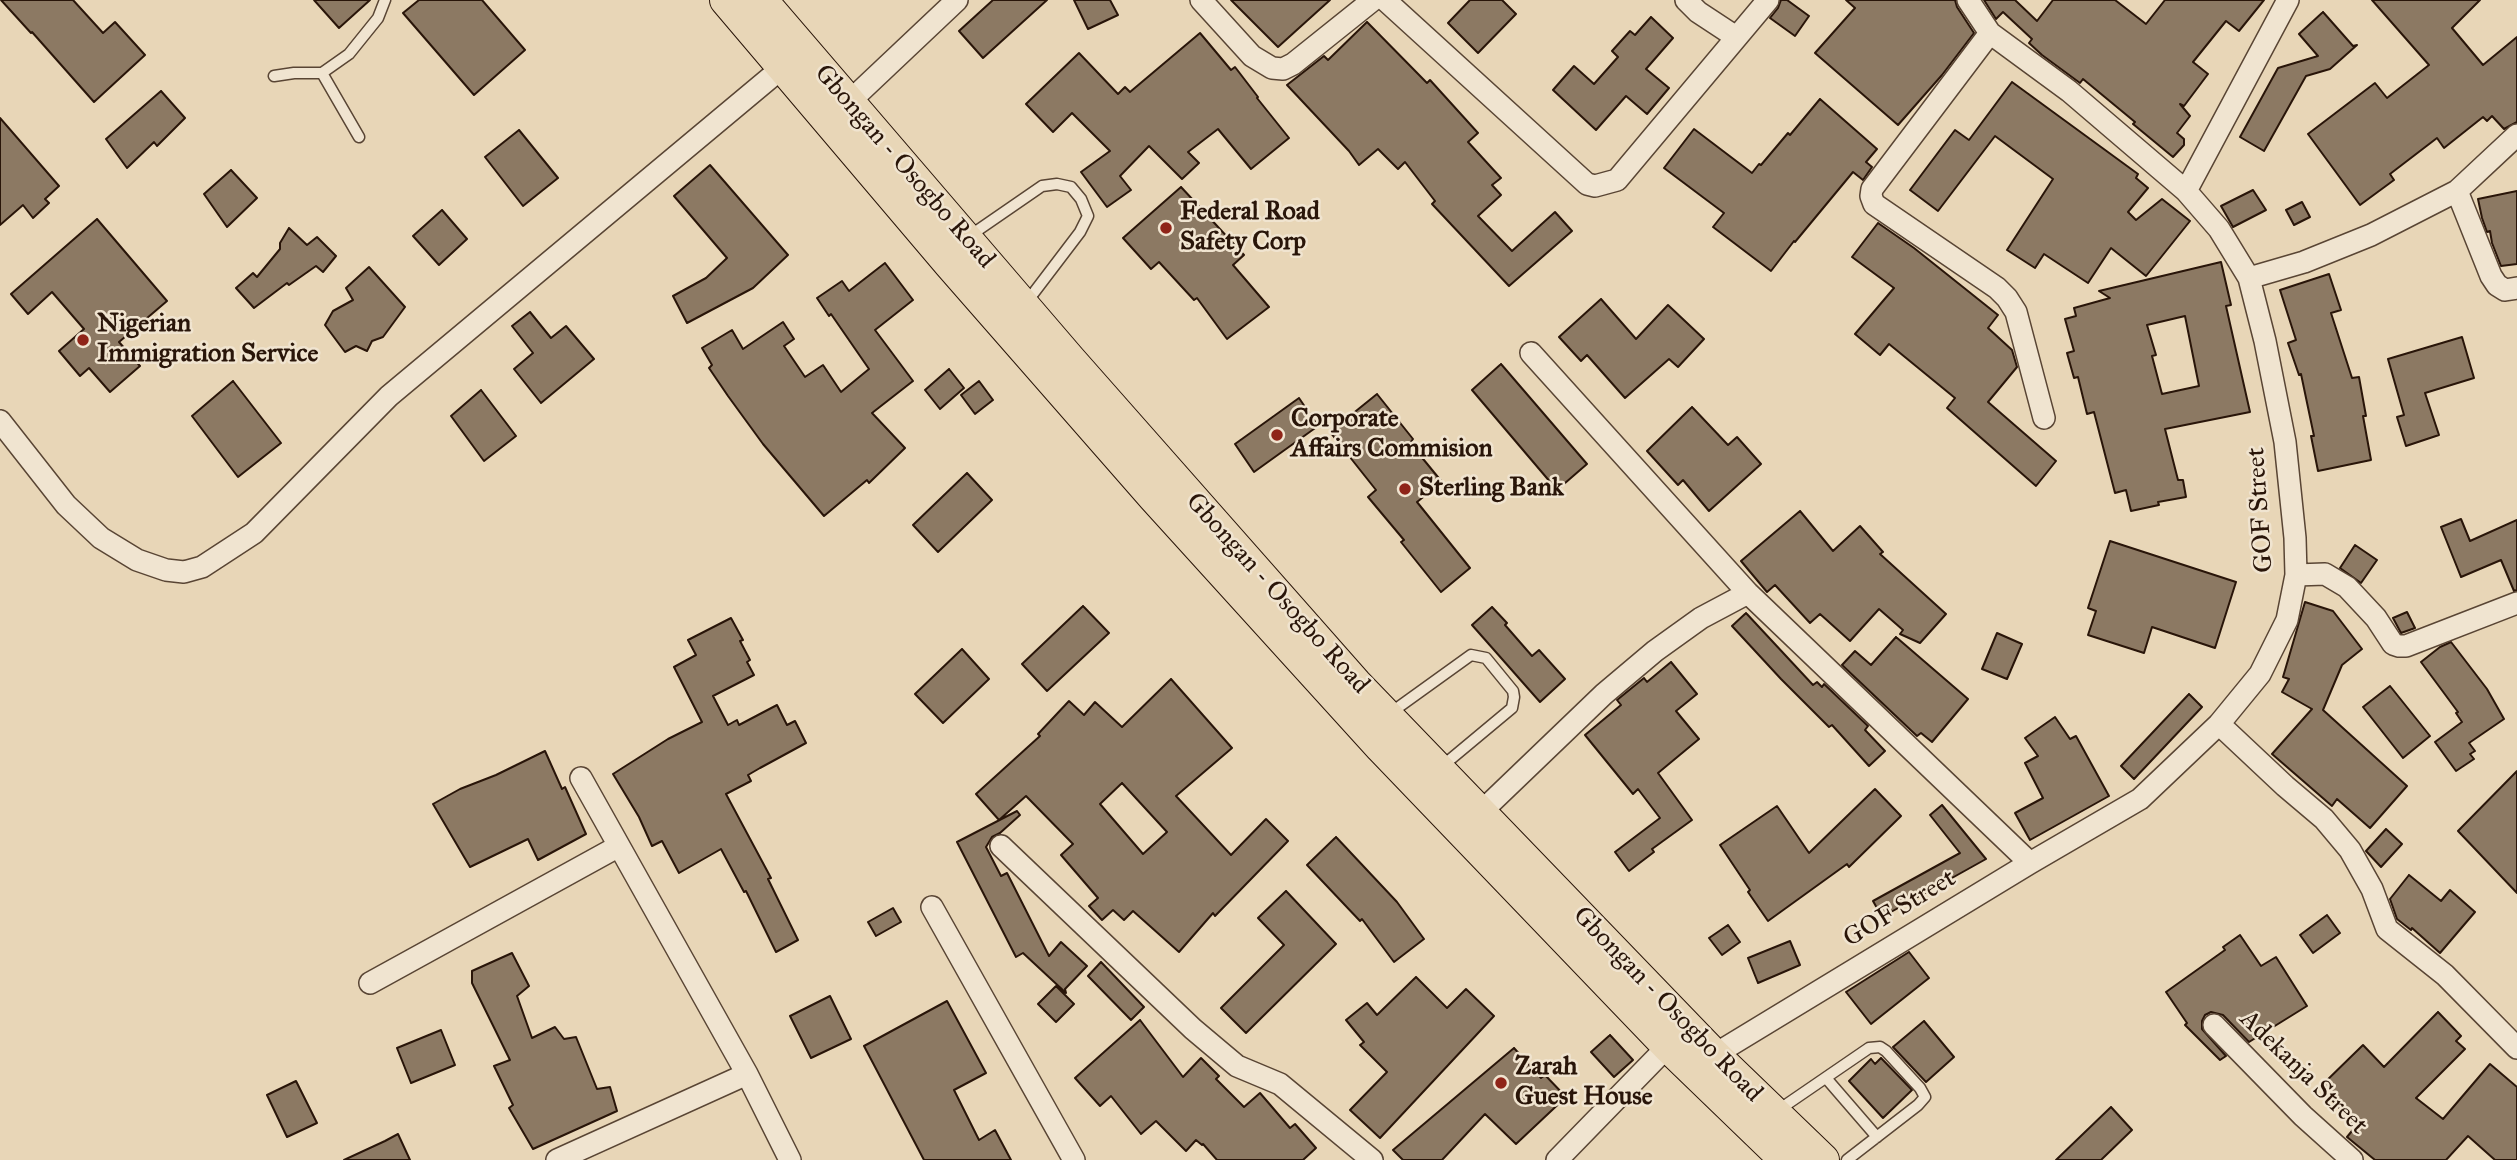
<!DOCTYPE html>
<style>
body{margin:0}
canvas{display:block;background:#e8d6b7}
</style>
<canvas width="2517" height="1160"></canvas>
<script>
const ctx = document.querySelector('canvas').getContext('2d');
ctx.lineJoin = 'round';
function fill(path, color) {
  ctx.fillStyle = color;
  ctx.fill(path, 'evenodd');
}
function shape(rows) {
  const path = new Path2D();
  for (const r of rows) {
    path.moveTo(r[0], r[1]);
    for (let i = 2; i < r.length; i += 2) path.lineTo(r[i], r[i + 1]);
  }
  return path;
}
function strokePath(path, color, width, dash) {
  ctx.strokeStyle = color;
  ctx.lineWidth = width;
  ctx.lineCap = dash ? 'butt' : 'round';
  ctx.setLineDash(dash || []);
  ctx.stroke(path);
}
function label(font, color, halo, rows, align = 'center') {
  ctx.font = font + ' "IM FELL Great Primer",serif';
  ctx.lineWidth = 5;
  ctx.setLineDash([]);
  ctx.textBaseline = 'middle';
  ctx.strokeStyle = halo;
  ctx.fillStyle = color;
  for (const [text, x, y, turn = 0] of rows) {
    ctx.save();
    ctx.translate(x, y);
    ctx.rotate((+turn || 0) * Math.PI / 180);
    ctx.textAlign = isNaN(turn) ? turn : align;
    if (halo) ctx.strokeText(text, 0, 0);
    ctx.fillText(text, 0, 0);
    ctx.restore();
  }
}
const building = shape([
 [1,0,73,0,103,33,115,22,145,55,94,102,32,32,31,33,1,0],
 [314,0,370,0,339,28,314,0],
 [419,0,482,0,525,50,474,95,403,13,419,0],
 [993,0,1047,0,983,58,959,31,993,0],
 [1074,0,1110,0,1118,15,1088,29,1074,0],
 [1231,0,1330,0,1278,47,1231,0],
 [1470,0,1502,0,1516,14,1478,53,1448,23,1470,0],
 [1781,0,1787,0,1809,16,1795,36,1770,18,1778,8,1781,0],
 [1846,0,1955,0,1957,7,1974,33,1942,75,1898,125,1815,53,1855,8,1846,0],
 [1984,0,2015,0,2037,21,2053,0,2115,0,2146,24,2165,0,2264,0,2239,31,2226,21,2193,62,2208,74,2184,106,2180,104,2190,116,2177,133,2184,139,2184,145,2173,157,2133,124,2135,122,2083,79,2080,83,2042,55,2029,43,2032,39,2003,12,1996,19,1984,0],
 [2372,0,2480,0,2452,28,2483,65,2517,37,2517,122,2504,129,2492,116,2487,121,2483,117,2444,148,2437,138,2390,174,2394,180,2360,205,2308,134,2375,83,2387,98,2429,65,2372,0],
 [2323,12,2353,46,2357,45,2330,69,2306,76,2264,151,2240,137,2278,68,2318,56,2299,34,2323,12],
 [1651,17,1673,38,1646,69,1669,88,1647,114,1626,96,1596,130,1553,90,1574,66,1594,84,1618,57,1612,51,1630,31,1635,35,1651,17],
 [1367,22,1427,83,1430,80,1478,133,1468,142,1501,178,1492,185,1501,195,1478,216,1512,251,1555,212,1572,231,1509,286,1432,204,1435,201,1405,162,1398,169,1378,149,1359,165,1349,151,1287,85,1324,56,1328,60,1367,22],
 [1200,33,1231,70,1235,67,1258,97,1257,98,1289,138,1251,169,1218,129,1188,152,1199,163,1182,179,1149,146,1120,176,1131,190,1107,207,1081,172,1110,151,1072,113,1053,132,1026,104,1079,53,1118,94,1125,87,1130,92,1200,33],
 [2012,82,2138,174,2136,178,2148,188,2128,212,2136,220,2162,199,2190,221,2146,276,2111,248,2088,283,2044,254,2035,268,2007,250,2053,179,1995,136,1938,211,1910,190,1955,130,1969,140,2012,82],
 [161,91,185,118,157,146,154,142,127,168,106,139,161,91],
 [1820,99,1877,149,1866,162,1872,167,1863,180,1853,172,1795,242,1794,241,1771,271,1713,227,1724,213,1664,168,1694,129,1752,173,1759,164,1761,165,1788,133,1790,135,1820,99],
 [0,118,59,186,45,199,49,203,33,218,23,205,0,225,0,118],
 [519,130,558,178,523,206,485,157,519,130],
 [710,165,788,255,753,288,687,323,673,296,706,278,727,258,674,196,710,165],
 [231,170,257,198,227,227,204,194,231,170],
 [1181,187,1244,255,1233,265,1269,307,1227,339,1197,298,1194,300,1159,262,1151,269,1123,238,1181,187],
 [2253,190,2266,210,2233,227,2221,206,2253,190],
 [2517,191,2517,264,2501,266,2492,243,2490,231,2487,232,2482,218,2478,199,2517,191],
 [2302,202,2310,217,2294,225,2286,210,2302,202],
 [442,210,467,239,439,265,413,236,442,210],
 [97,219,167,301,119,342,140,366,110,392,89,368,80,376,59,351,84,329,52,292,28,314,11,294,97,219],
 [1878,223,1914,248,1998,315,1988,328,2012,350,2017,367,1988,402,2056,461,2036,486,1947,408,1955,398,1889,344,1880,355,1855,334,1894,288,1852,257,1878,223],
 [289,228,307,245,317,237,336,256,323,272,316,266,289,285,287,283,254,308,236,288,253,273,257,277,280,249,280,243,289,228],
 [2221,262,2231,305,2226,306,2250,412,2165,429,2178,480,2183,480,2186,497,2158,502,2159,505,2131,511,2126,490,2115,493,2094,412,2087,414,2078,377,2074,378,2067,353,2074,351,2065,319,2076,316,2074,308,2110,298,2099,291,2221,262],
 [2185,316,2199,386,2162,394,2152,356,2156,355,2147,325,2185,316],
 [885,263,913,300,875,330,913,381,872,413,905,448,869,483,867,480,824,516,763,444,728,396,709,368,712,365,702,348,732,330,743,349,783,322,794,339,784,346,805,377,823,365,841,392,869,369,831,314,829,316,817,298,842,281,849,291,885,263],
 [369,267,405,307,383,337,372,341,367,351,356,346,345,352,325,325,333,311,353,300,346,288,369,267],
 [2329,274,2341,310,2331,313,2352,378,2359,377,2366,416,2363,416,2371,460,2318,471,2311,436,2314,436,2301,374,2299,375,2288,343,2296,340,2280,290,2329,274],
 [1601,299,1636,339,1668,305,1704,339,1678,367,1669,359,1625,398,1587,355,1581,361,1559,337,1601,299],
 [530,312,551,338,566,326,594,359,541,403,514,369,533,353,512,326,530,312],
 [2462,337,2474,378,2425,393,2439,435,2406,446,2397,417,2404,415,2388,359,2462,337],
 [1501,364,1587,464,1557,490,1472,390,1501,364],
 [949,369,964,388,940,409,925,390,949,369],
 [233,381,281,443,238,477,192,416,233,381],
 [979,381,993,400,975,414,961,395,979,381],
 [481,390,516,436,484,461,451,416,481,390],
 [1377,394,1413,439,1410,443,1442,482,1417,502,1470,568,1441,592,1401,542,1404,540,1368,497,1376,490,1330,432,1377,394],
 [1299,398,1318,426,1254,472,1235,444,1299,398],
 [1692,407,1728,445,1737,437,1761,464,1709,511,1683,480,1678,485,1647,451,1692,407],
 [967,473,992,500,938,552,913,525,967,473],
 [1800,511,1833,551,1860,526,1883,552,1880,554,1946,614,1920,643,1900,634,1903,630,1879,609,1850,641,1820,614,1810,623,1775,585,1767,592,1741,561,1800,511],
 [2461,519,2470,541,2517,520,2517,590,2514,591,2501,560,2461,577,2441,527,2461,519],
 [2110,541,2236,582,2215,648,2152,627,2144,653,2088,635,2096,611,2088,608,2110,541],
 [2355,545,2377,560,2361,583,2340,568,2355,545],
 [2305,602,2333,611,2362,649,2342,665,2323,710,2407,786,2370,828,2337,799,2332,806,2272,754,2312,709,2282,692,2289,679,2283,677,2305,602],
 [1083,606,1109,633,1047,691,1022,664,1083,606],
 [1492,607,1507,623,1505,625,1532,656,1539,650,1565,679,1540,702,1472,625,1492,607],
 [2407,612,2415,628,2401,633,2393,618,2407,612],
 [1746,613,1813,685,1817,682,1822,687,1824,684,1868,726,1865,730,1885,751,1869,766,1832,725,1829,727,1781,679,1732,626,1746,613],
 [731,618,743,640,740,641,750,660,747,662,754,675,713,696,728,725,737,720,739,725,777,705,787,725,795,721,806,743,760,768,748,775,751,781,726,794,771,878,768,879,798,940,776,952,746,891,744,892,721,849,679,873,662,841,652,846,639,817,613,774,668,739,702,722,674,667,696,655,688,640,731,618],
 [1997,633,2022,644,2007,679,1982,669,1997,633],
 [1896,637,1968,699,1932,742,1921,733,1917,736,1842,665,1855,651,1871,665,1896,637],
 [2451,642,2487,689,2504,719,2469,743,2475,751,2470,754,2474,759,2456,771,2435,742,2462,722,2456,713,2458,712,2421,662,2440,647,2451,642],
 [962,649,989,679,943,723,915,694,962,649],
 [1671,662,1697,694,1676,711,1699,739,1658,773,1692,820,1652,849,1654,852,1629,871,1615,852,1660,818,1638,789,1633,794,1585,735,1621,705,1617,700,1644,678,1647,682,1671,662],
 [1171,679,1232,748,1176,796,1231,855,1266,819,1288,841,1215,916,1213,913,1179,952,1133,911,1124,920,1113,910,1102,920,1089,906,1098,898,1061,855,1073,844,1026,796,999,820,976,794,1040,736,1038,734,1069,701,1084,715,1095,702,1122,727,1171,679],
 [1122,783,1167,832,1143,854,1100,804,1122,783],
 [2390,686,2430,736,2403,758,2363,707,2390,686],
 [2189,694,2202,707,2134,779,2121,766,2189,694],
 [2055,717,2070,739,2076,736,2109,796,2030,840,2015,813,2043,798,2025,763,2038,756,2025,738,2055,717],
 [545,751,562,789,565,787,586,834,538,860,528,839,470,867,433,804,460,789,496,775,545,751],
 [2517,771,2517,893,2458,831,2517,771],
 [1875,789,1901,816,1849,867,1847,864,1768,921,1748,892,1750,890,1720,845,1777,806,1809,853,1875,789],
 [1942,805,1986,859,1882,917,1873,901,1960,853,1930,815,1942,805],
 [1017,811,1020,815,1000,833,992,837,986,847,1001,876,1007,873,1049,956,1061,942,1087,966,1065,989,1066,993,1023,953,1016,957,957,842,1017,811],
 [2386,829,2402,844,2381,867,2366,851,2386,829],
 [1336,837,1397,902,1424,939,1394,962,1362,919,1360,921,1307,865,1336,837],
 [2409,875,2441,901,2450,890,2475,912,2440,953,2412,928,2411,930,2397,919,2390,899,2409,875],
 [1286,891,1336,944,1246,1033,1221,1008,1284,945,1258,918,1286,891],
 [893,908,901,922,876,936,868,922,893,908],
 [2327,915,2340,933,2313,953,2300,935,2327,915],
 [1728,925,1740,942,1722,955,1709,938,1728,925],
 [2240,935,2261,966,2276,957,2307,1006,2249,1042,2223,1015,2211,1012,2205,1015,2202,1021,2202,1029,2226,1056,2220,1060,2185,1025,2187,1023,2166,992,2225,950,2223,947,2240,935],
 [1790,941,1800,965,1758,983,1748,958,1790,941],
 [1909,952,1929,978,1871,1024,1846,992,1909,952],
 [512,953,529,986,517,996,532,1038,555,1027,564,1039,576,1037,597,1089,610,1087,617,1111,533,1149,509,1108,513,1105,494,1066,510,1060,472,983,472,971,512,953],
 [1101,962,1144,1007,1131,1020,1088,976,1101,962],
 [1416,977,1447,1008,1466,989,1494,1016,1380,1138,1350,1110,1387,1072,1360,1045,1364,1042,1346,1020,1367,1003,1377,1015,1416,977],
 [1056,986,1074,1004,1056,1022,1038,1004,1056,986],
 [830,996,851,1039,811,1058,790,1016,830,996],
 [947,1001,986,1073,954,1090,979,1140,995,1130,1011,1160,924,1160,864,1046,947,1001],
 [2438,1012,2461,1036,2456,1041,2465,1049,2416,1098,2443,1119,2490,1064,2517,1087,2517,1160,2495,1160,2468,1136,2446,1160,2375,1160,2347,1137,2356,1126,2320,1087,2363,1045,2384,1067,2438,1012],
 [1140,1020,1183,1077,1201,1058,1219,1076,1216,1079,1244,1107,1260,1093,1290,1128,1295,1124,1316,1148,1303,1160,1217,1160,1203,1144,1202,1145,1196,1140,1186,1151,1156,1121,1141,1134,1111,1096,1100,1106,1075,1078,1140,1020],
 [1924,1021,1954,1057,1926,1082,1893,1047,1924,1021],
 [441,1030,455,1065,411,1083,397,1048,441,1030],
 [1610,1035,1633,1060,1614,1077,1591,1052,1610,1035],
 [1514,1048,1541,1078,1545,1075,1566,1097,1516,1144,1485,1114,1442,1160,1403,1160,1393,1150,1514,1048],
 [1881,1058,1912,1090,1883,1118,1849,1081,1871,1059,1875,1064,1881,1058],
 [296,1081,317,1123,287,1137,267,1095,296,1081],
 [2111,1107,2132,1130,2101,1160,2056,1160,2111,1107],
 [398,1134,410,1160,344,1160,385,1141,398,1134]
]);
const lane = shape([
 [322,73,359,137],
 [274,76,294,73,322,73,349,54,378,18,385,0],
 [968,237,1042,186,1057,184,1071,187,1081,199,1088,216,1080,232,1026,303],
 [1389,714,1471,655,1486,658,1513,691,1514,697,1512,708,1440,768],
 [1826,1078,1877,1137],
 [1777,1111,1869,1048,1880,1047,1886,1051,1920,1088,1925,1097,1918,1105,1847,1160]
]);
const street = shape([
 [1201,0,1252,56,1272,68,1283,69,1293,64,1373,0],
 [1385,0,1587,184,1595,186,1617,180,1768,0],
 [1686,0,1698,12,1736,37],
 [1990,33,1872,189,1871,196,1874,204,1997,288,2007,298,2016,312,2044,418],
 [848,103,957,0],
 [2186,191,2288,0],
 [2457,191,2491,276,2497,285,2505,290,2517,288],
 [2249,278,2304,262,2371,235,2457,191,2517,135],
 [1531,353,1748,593,2030,863],
 [0,421,66,505,101,538,137,560,166,570,184,572,202,567,254,533,389,396,783,67],
 [2296,575,2325,574,2347,587,2376,618,2393,644,2399,646,2406,646,2517,603],
 [2219,724,2285,786,2324,819,2350,850,2372,889,2387,929,2445,975,2517,1048],
 [581,778,747,1074,790,1160],
 [1480,813,1604,694,1655,651,1701,618,1748,593],
 [1001,846,1193,1029,1237,1066,1280,1084,1372,1160],
 [932,907,1074,1160],
 [370,983,619,846],
 [2214,1025,2303,1116,2352,1160],
 [1714,1055,2030,863,2140,799,2219,724,2260,674,2287,620,2296,575,2295,538,2285,442,2265,341,2249,278,2219,229,2186,191,2069,91,1990,33,1968,0],
 [557,1160,747,1074],
 [1557,1160,1668,1046]
]);
const primary = shape([
 [726,0,950,264,1154,497,1381,747,1668,1046,1786,1160],
 [761,0,1070,360,1356,684,1714,1055,1823,1160]
]);
const markers = [
 [1166,228,7,"#8f2418"],
 [83,340,7,"#8f2418"],
 [1277,435,7,"#8f2418"],
 [1405,489,7,"#8f2418"],
 [1501,1083,7,"#8f2418"]
];
const streetNames = [
 ["Gbongan - Osogbo Road",904,167,49],
 ["GOF Street",2261,510,-94],
 ["Gbongan - Osogbo Road",1277,594,48],
 ["GOF Street",1900,909,-31],
 ["Gbongan - Osogbo Road",1667,1005,46],
 ["Adekanja Street",2303,1073,44]
];
const poiNames = [
 ["Federal Road",1180,213],
 ["Safety Corp",1180,243],
 ["Nigerian",97,325],
 ["Immigration Service",97,355],
 ["Corporate",1291,420],
 ["Affairs Commision",1291,450],
 ["Sterling Bank",1419,489],
 ["Zarah",1515,1068],
 ["Guest House",1515,1098]
];
fill(building, '#8c7963');
strokePath(building, '#291509', 2);
strokePath(lane, '#594534', 13);
strokePath(street, '#594534', 24);
strokePath(primary, '#291509', 34);
strokePath(lane, '#f0e4d0', 10);
strokePath(street, '#f0e4d0', 21);
strokePath(primary, '#e8d6b7', 32);
for (const [x, y, r, color] of markers) {
  const dot = new Path2D();
  dot.arc(x, y, r, 0, 2 * Math.PI);
  ctx.fillStyle = color;
  ctx.fill(dot);
  strokePath(dot, '#f0e4d0', 2.5);
}
label('26px', '#291509', '#f0e4d0', streetNames);
label('bold 26px', '#291509', '#f0e4d0', poiNames, 'left');
</script>
